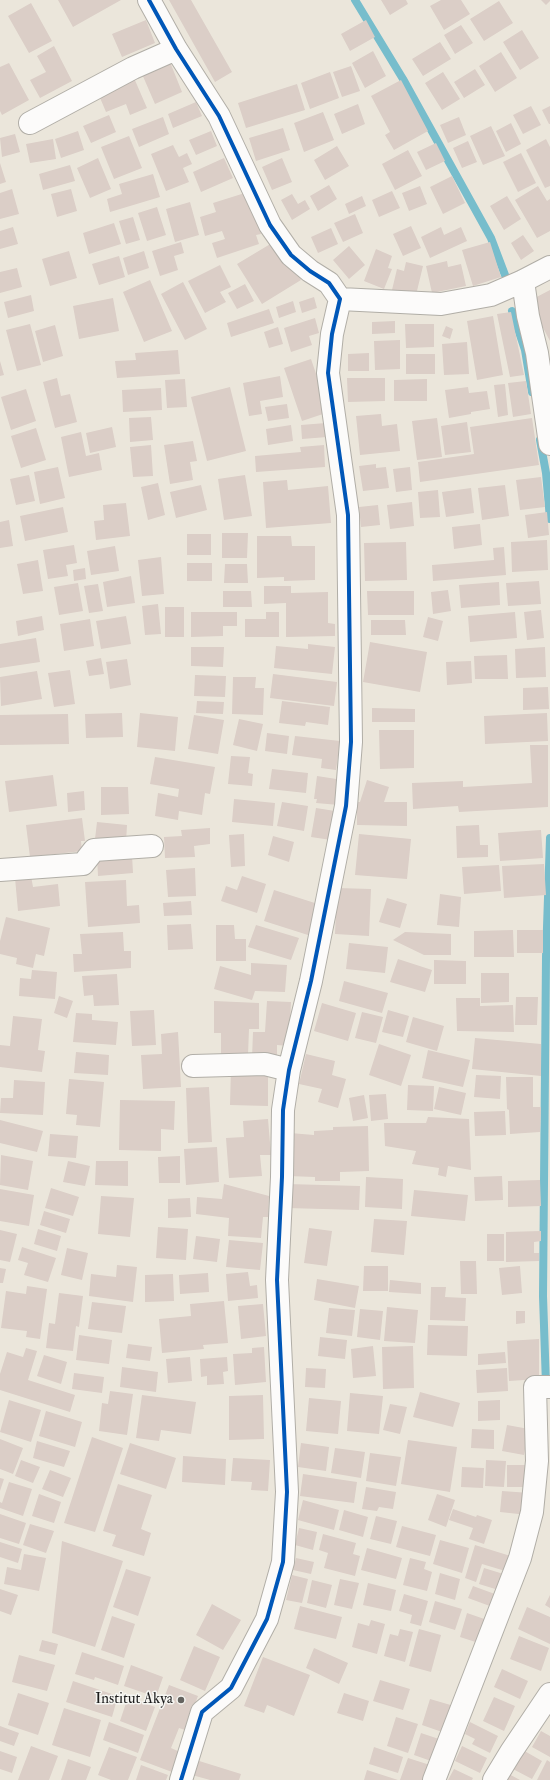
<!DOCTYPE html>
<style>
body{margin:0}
canvas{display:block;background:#ebe6db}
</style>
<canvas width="550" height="1780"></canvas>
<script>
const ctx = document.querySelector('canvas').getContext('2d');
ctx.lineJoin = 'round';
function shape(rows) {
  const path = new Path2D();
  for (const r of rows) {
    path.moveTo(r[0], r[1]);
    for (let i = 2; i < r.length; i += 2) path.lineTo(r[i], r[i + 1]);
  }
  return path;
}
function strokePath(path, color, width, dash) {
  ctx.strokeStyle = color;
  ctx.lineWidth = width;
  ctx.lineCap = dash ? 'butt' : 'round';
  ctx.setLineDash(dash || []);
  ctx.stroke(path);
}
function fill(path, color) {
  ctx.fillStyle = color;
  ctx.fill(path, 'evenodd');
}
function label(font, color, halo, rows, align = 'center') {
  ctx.font = font + ' "IM FELL Double Pica",serif';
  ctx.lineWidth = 3;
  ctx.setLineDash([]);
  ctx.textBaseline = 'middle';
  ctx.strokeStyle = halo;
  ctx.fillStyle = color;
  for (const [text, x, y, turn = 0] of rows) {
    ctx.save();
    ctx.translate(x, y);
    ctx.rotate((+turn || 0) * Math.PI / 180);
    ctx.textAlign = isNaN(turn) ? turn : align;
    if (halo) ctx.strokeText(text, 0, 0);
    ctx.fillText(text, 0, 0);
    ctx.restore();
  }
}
const stream = shape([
 [355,0,403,79,491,238,505,275],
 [512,311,525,350,532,392],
 [540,440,546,473,550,519],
 [546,1385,543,1296,546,957,550,838]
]);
const building = shape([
 [58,0,121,0,73,27],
 [169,0,191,0,232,72,215,82],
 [381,0,406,0,408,4,390,15],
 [441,0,461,0,470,14,444,30,430,6],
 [541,0,550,0,550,1,546,5],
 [499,1,513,23,484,41,470,19],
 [31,3,52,41,29,53,8,16],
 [146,20,155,43,122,57,112,34],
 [366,20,375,37,350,51,341,34],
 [461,25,473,43,455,54,444,35],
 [522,30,539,58,520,70,503,42],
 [440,42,451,59,423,76,412,59],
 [54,46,72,81,40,98,30,80,46,72,37,56],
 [373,51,386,76,365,88,352,63],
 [501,52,517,78,495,92,479,66],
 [170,62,182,92,155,104,142,74],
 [9,63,29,100,2,115,0,111,0,67],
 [351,66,360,91,342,97,333,72],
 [475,69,485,85,464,98,454,82],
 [330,72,339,98,310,109,301,83],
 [443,72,460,99,442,110,425,83],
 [134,78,147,108,130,115,126,104,106,112,98,93],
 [401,80,428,131,394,150,385,135,390,132,371,96],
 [297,84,305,110,246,128,238,103],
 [196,102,202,116,173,128,168,114],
 [358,104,365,124,342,134,334,114],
 [531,106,541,125,523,134,513,115],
 [550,106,550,124,549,124,542,110],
 [323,112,334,140,304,152,294,123],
 [109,115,116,132,91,143,83,126],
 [163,117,169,134,139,147,132,129],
 [459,117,466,135,448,143,440,125],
 [511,123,521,144,506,152,496,131],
 [491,126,505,156,483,165,470,136],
 [283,128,290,150,256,161,249,138],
 [78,131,84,150,61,158,55,139],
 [211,131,217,146,196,155,189,140],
 [15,134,20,152,2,157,0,138],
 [129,136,142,168,114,179,101,147],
 [53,139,56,159,30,163,26,144],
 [546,139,550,147,550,186,545,188,526,150],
 [468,141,477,162,462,168,453,148],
 [436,143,445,161,426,170,417,152],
 [173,145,179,157,187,153,192,164,183,168,189,182,166,191,151,154],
 [337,146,349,166,325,180,314,160],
 [408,150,422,176,395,190,382,164],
 [521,153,536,183,518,192,503,162],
 [98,158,111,189,90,198,77,168],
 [224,158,233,178,201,192,193,172],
 [282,158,292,182,272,190,262,167],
 [0,163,6,182,0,184],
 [70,165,75,181,43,190,39,174],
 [153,174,160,197,110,212,107,199,122,194,119,184],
 [452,176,465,203,443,214,430,187],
 [329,185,337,199,318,211,310,196],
 [420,186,427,204,409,211,402,193],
 [538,186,547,201,550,199,550,231,537,238,515,200],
 [12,189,19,214,0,219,0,193],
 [71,189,77,211,57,217,51,194],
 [392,191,400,208,379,217,372,200],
 [248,192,261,234,256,235,259,244,217,258,212,243,225,239,222,231,205,236,200,217,216,212,213,203],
 [292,194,298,204,305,200,310,209,292,220,281,200],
 [362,196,366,206,349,214,345,204],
 [507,196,521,219,504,230,490,206],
 [190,202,199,235,175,242,166,209],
 [157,207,166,235,147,241,138,213],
 [355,214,363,233,343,242,334,223],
 [133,217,140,240,126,244,119,221],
 [114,223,121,244,89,254,83,233],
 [411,226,421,248,403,256,393,234],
 [13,227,18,244,0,249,0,231],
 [441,227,444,235,461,227,467,241,430,258,421,237],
 [331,228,338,244,318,253,311,237],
 [523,235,534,251,521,260,511,243],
 [277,240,301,280,262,304,237,264],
 [181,242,184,253,174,256,178,270,160,276,152,251],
 [490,242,501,277,473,286,462,250],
 [349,246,365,265,349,279,333,260],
 [376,249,392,256,388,268,392,269,384,289,364,281],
 [69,251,77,278,50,286,42,259],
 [144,251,149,268,128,275,123,258],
 [119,256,125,277,99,285,92,264],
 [447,261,448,267,461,264,466,286,432,293,426,266],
 [406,262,423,266,416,295,392,290,397,269,404,271],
 [220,265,231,287,220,292,226,302,205,313,188,281],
 [17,268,22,287,0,293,0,272],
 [150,280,172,331,144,342,123,292],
 [183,282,207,329,185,340,161,294],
 [245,284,254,301,237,309,228,293],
 [550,290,550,341,529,301],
 [31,295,34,311,8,318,4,302],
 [314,297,317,308,302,313,299,302],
 [113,298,119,331,79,339,73,306],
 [293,301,296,312,279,318,276,307],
 [269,309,274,323,231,337,227,323],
 [511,312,524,375,510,377,497,314],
 [493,316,503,375,477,380,467,321],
 [315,318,319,333,309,336,312,345,291,352,284,328],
 [395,321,395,333,372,334,372,322],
 [30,324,41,365,17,371,6,330],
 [405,324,434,324,434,347,406,348],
 [55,325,63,356,43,362,35,331],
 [446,326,453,329,450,339,442,336],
 [278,327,283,344,269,348,264,332],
 [400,340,400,369,375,370,374,341],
 [467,342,469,374,444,375,442,344],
 [178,350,180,374,117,378,115,361,136,360,135,353],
 [369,353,369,371,348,371,348,354],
 [406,354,435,354,435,374,406,374],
 [311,359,329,412,302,421,284,368],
 [0,361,4,375,0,376],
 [280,376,283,397,260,401,262,414,249,416,243,383],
 [57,378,61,396,70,394,77,422,55,428,43,382],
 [347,378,385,378,385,401,348,402],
 [185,379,187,407,167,408,165,380],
 [427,379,427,401,394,401,394,380],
 [526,381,531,414,513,417,508,383],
 [505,384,508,415,498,417,494,385],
 [230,387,246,451,207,461,191,397],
 [468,387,469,393,487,391,490,409,471,412,471,414,449,418,445,390],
 [161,388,162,410,123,412,122,390],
 [26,389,36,421,11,430,1,397],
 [287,404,289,418,268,421,265,407],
 [381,414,382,426,397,424,400,451,360,455,356,416],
 [151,417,153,440,130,442,129,418],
 [437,418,442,457,417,460,412,421],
 [532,418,539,465,420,482,418,462,474,454,470,427],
 [467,422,471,452,445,455,441,426],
 [326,423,327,437,302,439,301,425],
 [291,425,293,441,268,445,266,429],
 [112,427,116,447,90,453,86,433],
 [36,428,46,460,21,468,11,436],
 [81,432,86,456,99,453,102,470,69,477,61,437],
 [193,441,197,461,190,462,193,480,170,484,164,445],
 [151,445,153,476,133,477,130,447],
 [324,445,325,467,256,472,255,456,301,452,300,447],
 [376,464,376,468,386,467,389,488,363,491,359,466],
 [58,467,65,498,40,504,34,472],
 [410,467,412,490,396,492,393,469],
 [29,475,35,501,16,505,10,479],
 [245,475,252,516,224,520,218,479],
 [541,477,545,507,520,510,516,480],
 [287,480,288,490,328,486,331,523,266,528,263,482],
 [158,483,165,515,148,520,141,487],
 [201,485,207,510,176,518,170,492],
 [505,485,509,516,482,520,478,488],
 [471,488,474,513,446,517,442,492],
 [438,490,440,517,420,518,418,492],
 [412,502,414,526,390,529,387,505],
 [126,503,130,536,96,540,94,521,104,520,103,505],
 [378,505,380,525,361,527,359,507],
 [63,507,68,532,25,541,20,516],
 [547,512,549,535,528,538,525,515],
 [9,520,13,546,0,548,0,522],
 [480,524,482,545,454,549,452,527],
 [222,533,248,533,247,558,222,558],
 [187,534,211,534,211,555,187,555],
 [257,536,291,536,292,546,315,546,315,580,284,581,284,577,257,578],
 [547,540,548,570,512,572,511,542],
 [406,542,407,580,365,581,364,543],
 [74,545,77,563,66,565,68,576,48,579,43,550],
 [115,546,119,571,91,575,87,551],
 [504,547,506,575,433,581,432,565,494,560,493,548],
 [161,557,164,594,142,596,138,560],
 [38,560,43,591,23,594,17,564],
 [187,563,212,563,212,581,187,581],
 [225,564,247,564,248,583,224,583],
 [85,568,86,579,74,581,73,570],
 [131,576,135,603,107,607,103,582],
 [539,581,541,604,508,606,506,583],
 [499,582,500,605,461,608,459,585],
 [78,583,83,611,59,615,54,587],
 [98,584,103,611,89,613,84,586],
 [264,586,291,586,291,593,328,592,328,623,335,624,335,636,286,637,286,603,264,604],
 [448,590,451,611,433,614,431,592],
 [223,591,251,591,252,607,223,607],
 [367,591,414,591,414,615,368,615],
 [158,604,161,634,145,635,142,606],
 [165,607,184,607,184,637,165,637],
 [541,610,544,638,527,640,524,612],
 [191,612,237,612,237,626,223,626,223,636,191,637],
 [266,612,279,612,279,637,245,637,245,619,266,619],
 [515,612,517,638,470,642,468,616],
 [42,616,44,630,18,636,16,621],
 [126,616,131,644,101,649,96,621],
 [428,617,443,621,438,641,423,637],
 [90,619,94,646,64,651,60,624],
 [371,620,405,620,406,635,371,635],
 [36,638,40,662,0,668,0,644],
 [370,642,427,652,420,692,363,682],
 [308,644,335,647,332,674,274,668,276,646,308,649],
 [191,647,224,647,223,667,191,666],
 [545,647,546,677,516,678,515,649],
 [507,655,508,679,475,679,474,656],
 [101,658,104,674,89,676,86,661],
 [127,659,131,685,110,689,106,662],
 [471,661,472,683,447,685,446,662],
 [70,670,75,704,54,707,48,673],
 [37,671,42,699,1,706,0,677],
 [273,674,337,682,334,706,270,698],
 [195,675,226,676,225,697,194,696],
 [233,677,256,677,255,688,264,688,263,715,232,714],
 [548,687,549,709,523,710,523,688],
 [197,701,224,702,223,714,196,713],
 [282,701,330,707,328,725,306,722,305,726,279,723],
 [372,708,415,709,415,722,372,722],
 [122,713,123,737,86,738,85,714],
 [140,713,178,717,175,751,137,747],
 [547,713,548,741,485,744,484,716],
 [68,714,69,744,0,745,0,715],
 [194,715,224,720,218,754,188,749],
 [239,719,263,724,257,751,233,745],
 [379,730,414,730,414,768,380,769],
 [267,733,289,736,287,754,265,751],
 [295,736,340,741,336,770,321,768,322,759,292,755],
 [530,745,548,745,548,807,459,812,458,806,413,809,412,783,463,781,463,787,532,783],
 [231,756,250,757,248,773,253,774,252,786,228,784],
 [155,757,215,767,210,794,205,793,202,815,179,811,178,820,155,816,158,793,178,797,179,789,150,784],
 [272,769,308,773,306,793,269,789],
 [53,775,57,806,9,812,5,781],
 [317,776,343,780,339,805,316,803,317,799,314,799],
 [367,780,389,787,384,802,407,802,407,826,357,825,357,802,360,802],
 [101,787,128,787,129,814,101,815],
 [84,791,85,810,68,812,67,793],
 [234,799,275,803,273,826,232,822],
 [282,802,308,806,304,831,277,826],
 [316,808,335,811,331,840,311,837],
 [82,818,85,841,81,841,82,851,30,857,26,825],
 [97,822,127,825,126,842,95,839],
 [479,825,480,845,488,845,488,857,457,858,456,826],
 [210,828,210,844,194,846,195,857,165,858,164,837,182,836,181,830],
 [541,830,543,858,500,861,498,833],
 [244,834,245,866,231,867,229,835],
 [359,834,411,839,407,879,355,875],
 [273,836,294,842,289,862,268,855],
 [132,855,133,873,98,876,97,857],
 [544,864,546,895,504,898,502,866],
 [499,865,501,891,464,894,462,867],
 [195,868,196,896,168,897,166,870],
 [31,876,33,887,58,884,60,906,18,911,15,878],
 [242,876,266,884,257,913,221,901,226,886,237,890],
 [126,880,127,906,139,905,140,923,88,927,85,882],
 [337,888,371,889,369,936,335,934],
 [274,890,318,904,308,935,264,921],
 [440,894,461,897,459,927,437,925],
 [387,898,407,904,400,928,379,922],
 [191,901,192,915,164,916,163,903],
 [6,917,50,928,44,956,36,954,33,968,16,964,17,958,0,954,0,941],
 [191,924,193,949,168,950,167,925],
 [216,925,234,925,235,939,246,939,246,961,216,961],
 [256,925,299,938,291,960,248,947],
 [513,930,514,957,474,957,474,931],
 [517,930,543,930,543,953,517,953],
 [123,932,124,951,131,951,131,968,74,972,73,954,82,954,80,934],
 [405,932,451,934,451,955,424,955,393,940],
 [349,943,388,947,385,973,346,969],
 [398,959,432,970,425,992,390,982],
 [434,960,466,961,466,984,434,984],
 [251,963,287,965,285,992,255,991,252,1000,214,989,220,966,251,975],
 [32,970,57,972,55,999,19,996,20,978,31,979],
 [481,973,509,973,509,1002,481,1003],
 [117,974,119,1005,94,1006,93,995,84,996,82,976],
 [344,981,388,993,382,1013,339,1001],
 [59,996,73,1001,67,1018,54,1013],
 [516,997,538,997,537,1025,515,1025],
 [456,998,480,998,480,1006,513,1005,514,1032,457,1031],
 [214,1001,259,1003,259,1029,249,1029,248,1055,221,1055,221,1033,214,1033],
 [267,1001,291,1002,289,1046,277,1045,277,1058,252,1058,253,1032,265,1032],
 [322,1003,356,1013,348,1041,314,1031],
 [154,1010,156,1045,132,1046,130,1011],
 [388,1010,409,1016,403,1037,382,1032],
 [362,1012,383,1017,376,1043,355,1038],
 [76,1013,92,1014,92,1020,118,1022,116,1045,73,1042],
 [13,1016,42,1019,38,1050,45,1051,42,1072,0,1067,0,1045,10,1046],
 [413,1017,444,1026,437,1051,406,1042],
 [178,1032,181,1087,143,1089,141,1055,162,1054,161,1034],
 [475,1038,541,1044,541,1076,472,1069],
 [379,1044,411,1055,401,1086,369,1075],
 [428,1050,470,1060,463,1087,422,1078],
 [76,1052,109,1055,108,1075,74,1073],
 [306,1054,335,1061,332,1075,346,1079,338,1108,318,1102,322,1089,299,1084],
 [231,1068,268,1069,268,1106,230,1105],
 [476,1075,501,1076,500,1099,474,1097],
 [506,1077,533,1077,533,1107,541,1107,540,1132,510,1134,509,1110,507,1109],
 [69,1079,104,1082,100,1127,76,1125,77,1115,66,1114],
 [14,1080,45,1082,43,1115,0,1113,1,1098,13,1098],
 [408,1085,434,1086,433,1111,407,1110],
 [209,1087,212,1142,188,1143,186,1088],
 [439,1087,466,1093,461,1115,434,1109],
 [386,1094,388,1119,371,1121,369,1095],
 [364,1095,368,1118,353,1121,349,1098],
 [120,1100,175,1101,174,1130,161,1129,161,1151,119,1150],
 [505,1111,506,1135,475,1136,474,1112],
 [428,1117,469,1119,471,1170,448,1166,446,1177,438,1175,439,1168,412,1164,416,1151,385,1146,384,1123,426,1123],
 [268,1119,271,1155,260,1155,262,1176,229,1178,226,1138,244,1137,243,1121],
 [0,1120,43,1131,37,1152,0,1143],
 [368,1126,369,1171,340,1172,340,1181,315,1181,315,1177,288,1176,290,1133,314,1135,314,1131,333,1130,333,1127],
 [50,1134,78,1136,76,1158,48,1156],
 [217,1147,219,1182,186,1185,184,1149],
 [1,1155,33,1161,28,1190,0,1185],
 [180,1156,180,1183,159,1183,158,1157],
 [68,1161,90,1166,85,1186,63,1182],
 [96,1161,128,1161,128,1186,95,1185],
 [502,1176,503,1200,475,1201,474,1177],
 [366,1177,403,1179,402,1209,365,1207],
 [540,1180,541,1206,508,1207,508,1181],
 [224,1184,269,1196,268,1217,263,1217,261,1238,228,1236,229,1218,196,1214,197,1197,222,1199],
 [287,1184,360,1186,359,1210,287,1208],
 [51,1188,79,1197,73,1216,45,1208],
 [0,1189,34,1195,29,1226,0,1221],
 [414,1190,468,1195,465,1221,411,1216],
 [101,1196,134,1198,130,1237,98,1234],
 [190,1198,191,1217,168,1218,168,1199],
 [44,1211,70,1219,66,1233,40,1225],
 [374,1219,407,1221,404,1255,371,1252],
 [158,1227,188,1229,186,1260,156,1258],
 [309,1228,332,1231,327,1266,304,1263],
 [38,1229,61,1236,57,1251,34,1244],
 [0,1230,17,1234,10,1262,0,1260],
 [541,1231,541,1241,534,1242,534,1253,539,1253,539,1261,506,1262,506,1232],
 [487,1234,504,1234,504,1261,487,1261],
 [196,1236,220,1239,217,1262,193,1259],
 [229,1240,263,1243,260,1270,226,1267],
 [22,1247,56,1258,48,1282,24,1275,28,1263,18,1260],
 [67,1248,88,1253,82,1280,61,1275],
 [460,1261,476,1261,477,1294,461,1294],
 [117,1265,137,1267,133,1302,89,1296,91,1274,116,1277],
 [364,1266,388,1266,388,1291,363,1291],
 [520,1266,522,1293,502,1295,499,1268],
 [0,1268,6,1269,3,1283,0,1283],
 [248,1272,250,1286,257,1285,258,1298,228,1301,226,1274],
 [208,1273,209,1292,180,1294,179,1275],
 [173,1274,174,1301,145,1302,145,1275],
 [317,1279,359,1286,355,1308,314,1300],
 [390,1280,421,1283,421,1294,389,1292],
 [27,1286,47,1289,40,1339,26,1337,27,1331,1,1328,6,1291,26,1294],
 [431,1287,446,1287,445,1297,466,1298,465,1321,430,1320],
 [59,1293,83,1296,79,1327,76,1326,73,1351,46,1348,49,1323,55,1324],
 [224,1301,228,1343,203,1345,204,1349,162,1353,159,1319,191,1316,190,1304],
 [92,1302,126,1306,122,1333,88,1329],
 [263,1304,266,1336,241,1339,238,1306],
 [387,1307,418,1310,415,1343,384,1341],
 [329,1308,355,1310,352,1336,326,1333],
 [360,1309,383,1311,380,1340,357,1337],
 [516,1311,525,1311,525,1323,516,1324],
 [428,1325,468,1326,467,1356,427,1355],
 [79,1335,112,1340,109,1364,76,1360],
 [320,1337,347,1340,345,1359,318,1356],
 [539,1339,539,1379,509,1381,507,1341],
 [128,1344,152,1347,150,1361,126,1358],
 [373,1346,376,1376,353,1378,351,1349],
 [413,1346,414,1388,383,1389,382,1347],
 [264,1347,266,1382,235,1385,233,1354,252,1353,252,1348],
 [26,1348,37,1351,28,1380,75,1395,70,1412,0,1390,0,1374,7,1352,23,1357],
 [505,1352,506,1363,478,1365,478,1354],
 [44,1355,67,1362,61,1384,37,1376],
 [190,1357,192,1381,168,1383,166,1359],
 [227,1357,228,1371,223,1372,224,1384,207,1385,207,1376,201,1377,200,1359],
 [122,1367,158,1372,156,1392,120,1387],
 [306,1368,326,1369,325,1388,305,1387],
 [507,1368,508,1391,477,1393,476,1370],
 [74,1373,104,1377,102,1393,72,1389],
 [110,1391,133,1394,127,1435,99,1431,102,1403,108,1404],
 [420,1392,460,1403,453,1427,413,1417],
 [350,1393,383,1396,379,1434,347,1431],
 [142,1395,196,1402,191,1434,161,1430,159,1441,136,1438],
 [263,1395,264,1439,229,1440,229,1396],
 [309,1398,341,1401,338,1434,306,1431],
 [9,1400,41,1410,31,1442,0,1432],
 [500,1400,500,1420,478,1421,478,1401],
 [390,1404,407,1407,400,1434,383,1430],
 [46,1411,82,1422,75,1447,39,1436],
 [507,1425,529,1429,524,1455,502,1451],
 [472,1429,494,1430,494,1449,471,1448],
 [92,1437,123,1448,95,1532,64,1523],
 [0,1439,23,1448,13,1474,0,1469],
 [408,1440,457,1447,450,1492,401,1484],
 [37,1441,70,1451,64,1467,33,1458],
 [130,1443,176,1458,166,1489,120,1474],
 [301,1443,329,1447,326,1471,298,1467],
 [335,1448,365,1452,361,1478,331,1473],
 [370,1453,401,1457,396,1486,366,1481],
 [183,1456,226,1459,225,1485,182,1482],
 [233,1458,270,1460,268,1491,251,1490,252,1482,231,1481],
 [21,1460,40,1467,33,1483,15,1476],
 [486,1460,506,1461,504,1487,485,1486],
 [507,1465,533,1465,532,1487,507,1487],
 [462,1467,484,1468,483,1488,461,1487],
 [50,1470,71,1478,63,1497,42,1489],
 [303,1474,357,1482,354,1503,300,1496],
 [0,1478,4,1479,0,1491],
 [9,1482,32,1489,23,1516,0,1508,0,1502,2,1503],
 [118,1484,152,1495,141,1529,151,1533,144,1556,112,1546,116,1535,103,1531],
 [366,1487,396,1492,393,1509,379,1507,377,1511,362,1509],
 [502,1491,530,1493,528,1515,500,1512],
 [39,1494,61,1502,54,1523,32,1516],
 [437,1494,455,1500,446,1527,428,1520],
 [303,1500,339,1510,334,1530,298,1520],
 [453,1509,476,1517,477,1515,492,1520,484,1544,469,1539,473,1528,449,1520],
 [344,1510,368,1517,363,1537,339,1530],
 [0,1514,26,1523,19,1544,0,1538],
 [376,1516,397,1521,391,1544,370,1539],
 [30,1524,54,1531,46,1553,23,1545],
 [402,1526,436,1535,430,1556,396,1547],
 [299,1528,317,1532,313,1550,295,1545],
 [323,1534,356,1543,353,1554,360,1556,355,1576,324,1568,328,1553,319,1550],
 [440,1540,469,1548,462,1573,433,1564],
 [62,1541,123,1561,95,1647,52,1633],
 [0,1542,22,1549,18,1563,0,1557],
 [475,1545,517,1558,512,1573,482,1564,476,1582,465,1578],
 [367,1548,402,1558,396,1579,361,1570],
 [24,1554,46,1558,39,1591,4,1584,7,1567,21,1570],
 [296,1558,314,1562,311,1574,293,1570],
 [410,1558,426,1562,424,1569,432,1572,427,1591,403,1585],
 [484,1568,510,1576,505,1592,479,1584],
 [126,1569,151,1577,138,1616,113,1607],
 [440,1573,460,1579,455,1600,435,1594],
 [292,1575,308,1579,302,1603,286,1600],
 [340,1579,359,1583,352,1609,334,1605],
 [312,1580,332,1585,326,1608,307,1603],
 [368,1583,396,1590,391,1611,363,1605],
 [473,1586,503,1597,498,1609,468,1598],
 [0,1589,18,1595,11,1615,0,1611],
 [404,1594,428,1601,421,1626,410,1623,412,1615,399,1611],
 [550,1595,550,1608,545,1605],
 [435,1601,462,1609,455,1630,429,1622],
 [212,1604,241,1620,223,1650,196,1635],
 [300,1606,342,1617,336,1639,294,1629],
 [527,1607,550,1617,550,1644,518,1629],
 [467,1613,493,1622,485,1645,460,1637],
 [112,1616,135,1624,124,1658,101,1650],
 [371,1620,385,1624,377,1654,352,1647,358,1623,369,1626],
 [400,1629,413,1632,405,1662,384,1656,390,1634,398,1636],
 [419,1629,441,1635,431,1672,409,1666],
 [519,1636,549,1648,541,1671,510,1659],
 [42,1640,58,1644,55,1655,39,1651],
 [194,1646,220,1657,205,1691,180,1680],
 [314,1648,348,1663,339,1684,306,1668],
 [82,1652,124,1666,118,1685,95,1677,94,1680,75,1674],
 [19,1655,55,1665,47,1691,12,1682],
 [263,1657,310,1675,294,1716,267,1705,264,1713,244,1706],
 [131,1665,163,1677,156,1697,124,1686],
 [502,1669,528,1681,520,1699,494,1687],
 [380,1680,410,1689,403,1710,373,1701],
 [73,1681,118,1696,112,1717,66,1702],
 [169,1685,198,1696,185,1730,179,1728,171,1748,180,1752,172,1772,140,1760],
 [18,1693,49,1703,38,1735,8,1725],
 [344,1693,369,1701,363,1721,337,1713],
 [128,1697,155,1707,146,1731,120,1721],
 [494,1697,515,1706,504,1731,483,1721],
 [430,1699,454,1706,445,1733,422,1725],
 [64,1708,101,1720,90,1757,52,1745],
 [396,1717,418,1724,408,1753,387,1746],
 [109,1722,144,1735,138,1753,103,1740],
 [470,1722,498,1736,490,1753,472,1744,475,1739,465,1734],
 [0,1726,19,1733,14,1746,0,1741],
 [541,1731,550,1736,550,1757,532,1747],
 [421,1733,439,1739,431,1761,414,1755],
 [31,1746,58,1756,49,1780,18,1780],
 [462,1746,487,1758,480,1773,455,1761],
 [109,1747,137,1757,128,1780,111,1780,98,1775],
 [374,1747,403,1757,398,1773,369,1764],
 [521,1749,542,1761,532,1779,511,1768],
 [0,1751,17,1757,12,1773,0,1769],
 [408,1758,430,1765,426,1780,400,1780],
 [68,1759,91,1767,86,1780,61,1780],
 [196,1760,241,1774,239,1780,210,1780,192,1775],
 [547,1760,550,1762,550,1780,537,1780],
 [141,1765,168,1775,166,1780,136,1780],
 [454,1769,473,1778,472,1780,448,1780],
 [367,1770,398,1780,364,1780],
 [507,1773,520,1780,503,1780]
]);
const minor = shape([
 [149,0,176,49,219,116,270,225,291,255,310,271,329,283,340,299,332,334,328,373,348,515,351,742,346,806,311,981,289,1070,283,1110,282,1177,277,1280,287,1492,283,1562,267,1619,231,1688,202,1712,181,1780],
 [30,123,133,68,176,49],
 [523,281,528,316,537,353,550,444],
 [340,299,441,304,491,295,523,281,550,267],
 [0,870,83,864,94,850,152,846],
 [193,1066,265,1064,289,1070],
 [434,1780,520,1558,532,1512,537,1461,535,1387,550,1387],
 [494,1780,511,1752,550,1694]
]);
const cycleway = shape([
 [149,0,176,49,219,116,270,225,291,255,310,271,329,283,340,299,332,334,328,373,348,515,351,742,346,806,311,981,289,1070,283,1110,282,1177,277,1280,287,1492,283,1562,267,1619,231,1688,202,1712,181,1780]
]);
const markers = [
 [181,1700,4,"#64635f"]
];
const poiNames = [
 ["Institut Akya",173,1700]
];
strokePath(stream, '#77bdcc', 8);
fill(building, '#dbcec7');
strokePath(minor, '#b1aea7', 24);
strokePath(minor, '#fcfbfa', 22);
strokePath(cycleway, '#0057b8', 4);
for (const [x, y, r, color] of markers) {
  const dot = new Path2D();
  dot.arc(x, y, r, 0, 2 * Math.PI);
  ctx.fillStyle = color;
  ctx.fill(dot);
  strokePath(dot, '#f6f6f2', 1.5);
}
label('15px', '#1c1c1c', '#f6f6f2', poiNames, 'right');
</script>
